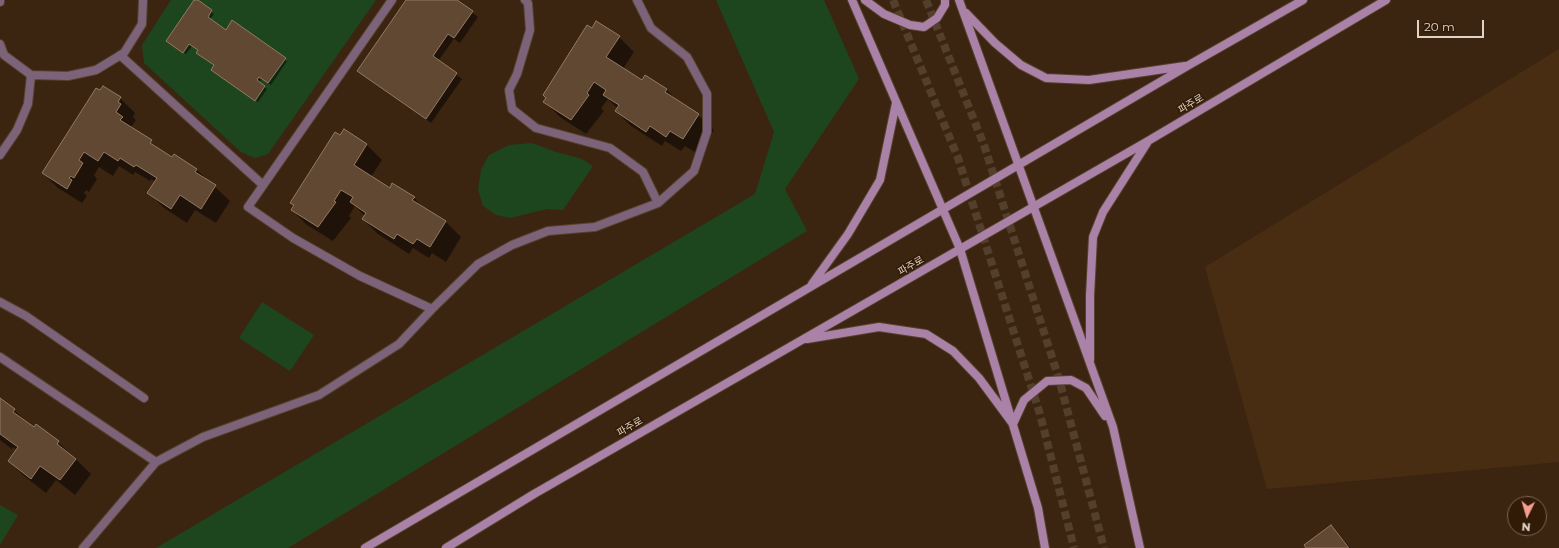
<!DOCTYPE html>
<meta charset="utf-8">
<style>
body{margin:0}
#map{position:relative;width:1559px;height:548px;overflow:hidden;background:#3b2511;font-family:Montserrat,sans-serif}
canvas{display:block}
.north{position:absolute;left:1507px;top:496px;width:40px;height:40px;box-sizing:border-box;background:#311b07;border:1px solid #776453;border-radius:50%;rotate:185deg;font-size:11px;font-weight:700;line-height:16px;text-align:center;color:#e1d2c6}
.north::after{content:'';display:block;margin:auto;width:14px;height:18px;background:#f59d8f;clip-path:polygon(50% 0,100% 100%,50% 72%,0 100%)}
.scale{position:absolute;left:1417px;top:20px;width:67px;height:18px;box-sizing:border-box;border:2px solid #e1d2c6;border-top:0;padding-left:5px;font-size:12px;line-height:14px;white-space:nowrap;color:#e1d2c6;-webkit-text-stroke:3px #311b07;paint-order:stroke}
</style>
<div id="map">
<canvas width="1559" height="548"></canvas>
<div class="north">N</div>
<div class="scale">20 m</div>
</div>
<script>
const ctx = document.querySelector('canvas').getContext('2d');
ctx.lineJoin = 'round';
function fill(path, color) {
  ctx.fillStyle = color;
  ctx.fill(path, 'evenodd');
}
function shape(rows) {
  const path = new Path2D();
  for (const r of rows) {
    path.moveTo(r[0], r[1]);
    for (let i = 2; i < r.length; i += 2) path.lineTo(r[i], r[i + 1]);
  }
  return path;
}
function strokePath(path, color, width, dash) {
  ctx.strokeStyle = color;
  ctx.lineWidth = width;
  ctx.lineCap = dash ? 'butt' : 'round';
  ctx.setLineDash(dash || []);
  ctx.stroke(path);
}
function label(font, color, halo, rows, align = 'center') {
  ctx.font = font + ' Montserrat,"Noto Sans KR",sans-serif';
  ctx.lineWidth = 3;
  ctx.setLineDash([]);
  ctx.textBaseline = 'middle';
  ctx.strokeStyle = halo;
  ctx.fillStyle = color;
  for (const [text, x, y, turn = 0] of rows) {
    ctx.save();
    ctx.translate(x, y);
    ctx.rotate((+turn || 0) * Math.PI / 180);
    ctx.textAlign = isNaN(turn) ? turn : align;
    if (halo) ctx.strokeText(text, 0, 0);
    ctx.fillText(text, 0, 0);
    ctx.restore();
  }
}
const built = shape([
 [1559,49,1559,462,1267,489,1205,267]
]);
const green = shape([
 [171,0,376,0,268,154,255,158,241,152,144,63,142,45],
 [716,0,824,0,859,79,785,189,807,231,288,548,156,548,755,194,774,132],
 [532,143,556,152,582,159,593,166,563,210,547,209,510,218,496,215,483,206,478,190,481,170,489,155,509,145],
 [262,302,314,335,290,371,239,338],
 [0,505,18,515,0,545]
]);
const shadow = shape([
 [196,0,214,14,210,19,226,31,287,61,271,85,262,79,259,83,267,89,258,102,215,72,215,66,200,55,199,51,192,46,186,54,170,43],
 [408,0,456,0,478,17,460,43,454,39,438,61,462,79,431,123,358,71],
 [593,29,619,37,634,52,623,69,643,81,645,77,667,90,679,102,698,115,714,130,698,154,685,146,681,151,665,141,662,146,631,126,616,111,618,109,608,99,601,108,604,111,586,134,560,117,545,102],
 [120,98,135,113,133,117,136,120,131,127,136,132,172,159,174,155,197,170,230,201,216,223,195,210,187,223,164,208,149,193,156,182,151,179,150,181,135,172,133,175,119,166,113,176,99,167,94,175,97,179,89,192,86,190,84,193,87,196,82,203,58,188,43,173],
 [367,145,382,160,371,177,390,189,414,198,426,210,446,222,461,237,446,262,432,253,429,258,413,248,409,254,378,234,363,219,365,216,355,206,349,216,351,218,333,241,307,225,292,210,294,206,291,203],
 [0,397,30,425,58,442,91,474,75,495,56,480,46,493,24,476,9,461,17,450,13,447,12,449,0,440],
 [1331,526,1351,548,1308,548]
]);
const building = shape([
 [194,0,198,0,212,10,208,17,226,30,232,20,286,58,268,83,259,77,257,80,265,86,255,101,211,70,214,65,196,53,198,50,189,44,183,53,166,41,194,0],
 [406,0,457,0,473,11,454,38,448,34,433,56,457,73,426,119,357,71,406,0],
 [596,21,620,36,606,57,642,80,645,75,667,89,665,92,699,114,683,139,670,131,666,137,650,126,646,132,615,111,619,105,603,95,606,90,594,82,587,93,589,95,571,120,543,102,546,98,543,95,587,25,592,28,596,21],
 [103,86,121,97,118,102,121,104,116,112,123,117,120,120,152,140,150,143,172,157,174,154,197,169,195,172,216,185,201,209,180,195,171,209,147,193,157,178,136,165,134,167,120,158,118,161,104,152,98,161,84,152,79,160,83,163,74,178,71,176,69,178,72,180,67,189,42,173,96,88,100,90,103,86],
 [344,129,367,144,354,165,390,188,392,183,415,197,412,200,446,221,430,247,417,239,413,244,397,234,394,239,362,219,366,213,350,202,353,197,341,190,334,201,336,202,318,227,291,210,294,205,290,203,335,132,340,135,344,129],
 [0,398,15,409,13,412,34,427,36,424,59,441,57,444,76,459,60,480,40,466,31,479,8,461,18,447,0,434,0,398],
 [1331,525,1349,548,1306,548,1304,545,1331,525]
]);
const secondaryTunnel = shape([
 [893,0,958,158,1040,414,1074,548],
 [926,0,984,145,1059,379,1104,548]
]);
const service = shape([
 [0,302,26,316,144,398]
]);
const pedestrian = shape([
 [392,0,248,207,293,238,360,276,432,309],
 [525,0,528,3,530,30,517,74,509,90,512,109,536,128,610,148,643,172,658,203],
 [0,2,0,0],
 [0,44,4,55,31,75,68,76,96,70,124,53,142,24,143,0],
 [120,55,263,185],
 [0,155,17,130,28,104,31,75],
 [0,357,156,462],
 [83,548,156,462,203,437,319,395,399,344,432,309,478,264,512,245,548,231,595,227,658,203,694,171,707,132,707,94,687,57,651,28,637,0]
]);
const secondary = shape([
 [852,0,960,249,1038,508,1045,548],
 [865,0,884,14,910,25,924,27,937,18,945,5,945,0],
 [959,0,1113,427,1140,548],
 [966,13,995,43,1021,65,1046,78,1089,80,1185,66],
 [812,284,848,234,880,180,896,103],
 [807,339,879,327,926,334,953,351,979,378,1013,424,1024,400,1047,381,1071,380,1086,388,1105,416],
 [1090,360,1090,296,1093,237,1103,212,1147,143],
 [365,548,1189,65,1303,0],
 [446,548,534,494,1148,141,1386,0]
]);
const streetNames = [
 ["파주로",1191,104,-31],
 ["파주로",911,266,-30],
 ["파주로",630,427,-30]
];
fill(built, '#492d13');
fill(green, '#1d461f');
fill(shadow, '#0007');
fill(building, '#604833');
strokePath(building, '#947963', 1);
strokePath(secondaryTunnel, '#543f2c', 8, [8, 4]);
strokePath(service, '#56412e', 10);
strokePath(pedestrian, '#56412e', 10);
strokePath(secondary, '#56412e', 10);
strokePath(service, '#7d637a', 8);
strokePath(pedestrian, '#7d637a', 8);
strokePath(secondary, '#ab82a7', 8);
label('10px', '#e1d2c6', '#311b07', streetNames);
</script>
